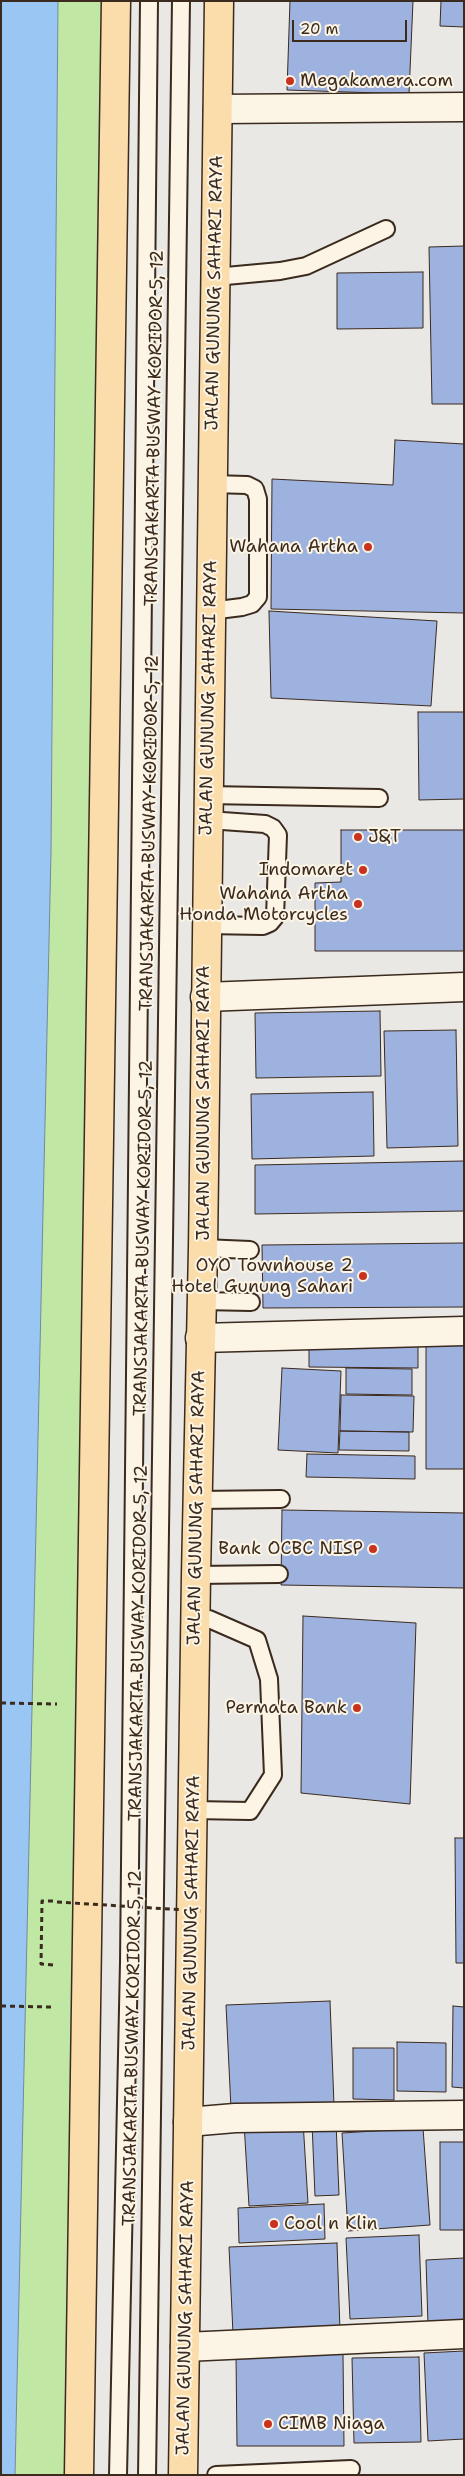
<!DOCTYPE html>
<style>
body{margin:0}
#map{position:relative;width:465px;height:2476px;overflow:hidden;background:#e9e8e4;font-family:"Shantell Sans",sans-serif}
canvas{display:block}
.frame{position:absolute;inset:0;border:2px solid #3b2a1e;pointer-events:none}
.scale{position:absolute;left:292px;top:20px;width:115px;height:22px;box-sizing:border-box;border:2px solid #3b2a1e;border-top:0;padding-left:6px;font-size:15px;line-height:18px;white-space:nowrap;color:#3b2a1e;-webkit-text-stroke:4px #fcf5e5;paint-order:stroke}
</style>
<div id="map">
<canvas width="465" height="2476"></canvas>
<div class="frame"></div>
<div class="scale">20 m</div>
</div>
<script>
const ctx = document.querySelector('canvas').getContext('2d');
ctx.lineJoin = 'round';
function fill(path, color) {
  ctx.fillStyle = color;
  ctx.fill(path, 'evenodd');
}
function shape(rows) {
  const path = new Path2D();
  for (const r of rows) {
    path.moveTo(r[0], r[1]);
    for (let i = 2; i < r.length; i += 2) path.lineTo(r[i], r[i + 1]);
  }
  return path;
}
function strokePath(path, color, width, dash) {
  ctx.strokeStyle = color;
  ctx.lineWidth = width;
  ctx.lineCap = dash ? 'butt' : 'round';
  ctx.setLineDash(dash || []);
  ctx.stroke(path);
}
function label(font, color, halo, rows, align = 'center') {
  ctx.font = font + ' "Shantell Sans",sans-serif';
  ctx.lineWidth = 4;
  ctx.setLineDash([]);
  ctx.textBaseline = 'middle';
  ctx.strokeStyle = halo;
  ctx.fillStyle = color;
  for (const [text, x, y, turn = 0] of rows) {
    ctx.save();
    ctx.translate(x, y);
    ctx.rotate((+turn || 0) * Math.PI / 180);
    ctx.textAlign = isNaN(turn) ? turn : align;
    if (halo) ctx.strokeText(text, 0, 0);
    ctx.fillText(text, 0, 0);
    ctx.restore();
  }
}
const green = shape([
 [58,1,116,1,79,2475,15,2475,52,783]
]);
const water = shape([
 [1,1,58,1,51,852,15,2475,1,2475,1,1]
]);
const building = shape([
 [290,1,413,1,409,94,287,90,290,1],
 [441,1,464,1,464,27,440,26,441,1],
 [464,246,464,404,432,404,429,247,464,246],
 [423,272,423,328,337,329,337,273,423,272],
 [395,440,464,444,464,613,271,609,272,479,393,485,395,440],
 [269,611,437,621,431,706,271,698,269,611],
 [418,712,464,712,464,799,419,800,418,712],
 [341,830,464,830,464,951,315,951,315,883,341,882,341,830],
 [380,1011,381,1076,256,1078,255,1013,380,1011],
 [456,1030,458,1146,387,1148,384,1031,456,1030],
 [373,1092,374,1156,252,1159,251,1094,373,1092],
 [464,1161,464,1211,255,1214,255,1165,464,1161],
 [464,1243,464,1307,263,1308,262,1245,464,1243],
 [309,1343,418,1343,418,1368,309,1367,309,1343],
 [426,1343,464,1343,464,1469,426,1469,426,1343],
 [282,1368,341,1371,338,1453,278,1450,282,1368],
 [346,1368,412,1369,412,1395,346,1394,346,1368],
 [341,1395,414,1396,413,1432,340,1431,341,1395],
 [340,1431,409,1432,409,1451,339,1450,340,1431],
 [307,1454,415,1456,415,1479,306,1477,307,1454],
 [282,1510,464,1513,464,1588,281,1585,282,1510],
 [303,1616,416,1623,410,1804,301,1793,303,1616],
 [455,1838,464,1838,464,1963,456,1963,455,1838],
 [330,2001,334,2105,231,2109,226,2005,330,2001],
 [453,2006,464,2007,464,2088,452,2087,453,2006],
 [397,2042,446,2043,446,2092,397,2091,397,2042],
 [353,2048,394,2048,394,2100,353,2099,353,2048],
 [303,2121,308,2203,249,2206,244,2123,303,2121],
 [336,2122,339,2195,315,2196,312,2123,336,2122],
 [423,2128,430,2225,348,2231,342,2133,423,2128],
 [440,2142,464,2142,464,2230,440,2230,440,2142],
 [324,2204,325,2239,239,2243,238,2208,324,2204],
 [419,2235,422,2316,350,2319,346,2238,419,2235],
 [337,2243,340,2331,233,2334,229,2247,337,2243],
 [464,2258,464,2324,428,2325,426,2260,464,2258],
 [464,2351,464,2439,428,2441,424,2353,464,2351],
 [343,2354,344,2446,237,2446,236,2355,343,2354],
 [419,2357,421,2442,354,2443,352,2358,419,2357]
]);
const path = shape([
 [1,1703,57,1704],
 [53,1965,41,1964,42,1901,53,1901],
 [1,2006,52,2007]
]);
const service = shape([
 [215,277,280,271,306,266,386,229],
 [210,611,242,607,252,604,258,597,258,499,255,489,247,485,212,484],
 [207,795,379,798],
 [206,925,263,926,270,923,275,917,278,835,273,828,265,824,208,820],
 [203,1248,250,1250],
 [201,1301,251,1302],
 [198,1500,281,1499],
 [196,1575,279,1574],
 [193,1810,250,1811,273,1775,269,1679,257,1640,209,1619,195,1622],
 [118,2475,129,1962,149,1],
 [147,2475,181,1],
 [216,2475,351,2469]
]);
const minor = shape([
 [218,109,464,107],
 [205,997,464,987],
 [200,1338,464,1331],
 [188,2122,235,2118,464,2115],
 [185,2347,464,2334]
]);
const primary = shape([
 [79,2475,116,1],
 [183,2475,196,1575,203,1248,219,1]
]);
const pathBridge = shape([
 [57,1902,201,1911]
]);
const markers = [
 [290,81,5,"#c8321e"],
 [368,547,5,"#c8321e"],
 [358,837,5,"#c8321e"],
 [363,870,5,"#c8321e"],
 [358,904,5,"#c8321e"],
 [363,1276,5,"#c8321e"],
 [373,1549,5,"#c8321e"],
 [357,1708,5,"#c8321e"],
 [274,2224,5,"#c8321e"],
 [268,2424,5,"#c8321e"]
];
const poiNames = [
 ["Megakamera.com",300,81,"left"],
 ["Wahana Artha",358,547],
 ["J&T",368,837,"left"],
 ["Indomaret",353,870],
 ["Wahana Artha",348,894],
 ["Honda Motorcycles",348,915],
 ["OYO Townhouse 2",353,1266],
 ["Hotel Gunung Sahari",353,1287],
 ["Bank OCBC NISP",363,1549],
 ["Permata Bank",347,1708],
 ["Cool n Klin",284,2224,"left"],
 ["CIMB Niaga",278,2424,"left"]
];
const streetNames = [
 ["JALAN GUNUNG SAHARI RAYA",215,293,-89],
 ["TRANSJAKARTA BUSWAY KORIDOR 5, 12",155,428,-89],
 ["JALAN GUNUNG SAHARI RAYA",209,698,-89],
 ["TRANSJAKARTA BUSWAY KORIDOR 5, 12",150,833,-89],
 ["JALAN GUNUNG SAHARI RAYA",204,1103,-90],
 ["TRANSJAKARTA BUSWAY KORIDOR 5, 12",144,1238,-89],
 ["JALAN GUNUNG SAHARI RAYA",197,1508,-89],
 ["TRANSJAKARTA BUSWAY KORIDOR 5, 12",139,1643,-89],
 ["JALAN GUNUNG SAHARI RAYA",192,1913,-89],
 ["TRANSJAKARTA BUSWAY KORIDOR 5, 12",133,2048,-89],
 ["JALAN GUNUNG SAHARI RAYA",186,2318,-89]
];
fill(green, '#c0e8a4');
fill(water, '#9ac6f4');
strokePath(water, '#74889e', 1);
fill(building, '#9eb2e0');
strokePath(building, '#3b2a1e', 1);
strokePath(service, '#3b2a1e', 20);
strokePath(minor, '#3b2a1e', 31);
strokePath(primary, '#3b2a1e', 31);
strokePath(path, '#3b2a1e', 3, [5, 4]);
strokePath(service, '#fcf5e5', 16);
strokePath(minor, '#fcf5e5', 28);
strokePath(primary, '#fbdcab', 28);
strokePath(pathBridge, '#3b2a1e', 3, [5, 4]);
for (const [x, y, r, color] of markers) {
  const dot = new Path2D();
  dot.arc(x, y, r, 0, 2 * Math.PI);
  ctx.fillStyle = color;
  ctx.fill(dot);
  strokePath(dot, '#fcf5e5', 2);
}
label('18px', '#3b2a1e', '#fcf5e5', poiNames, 'right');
label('18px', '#3b2a1e', '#fcf5e5', streetNames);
</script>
